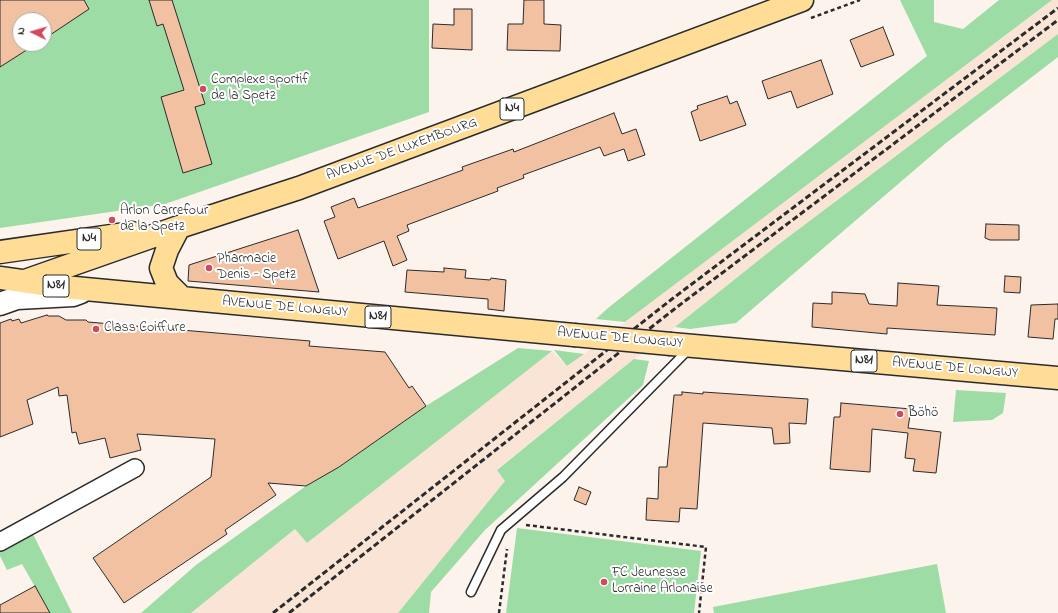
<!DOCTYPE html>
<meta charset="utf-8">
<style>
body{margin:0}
#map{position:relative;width:1058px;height:613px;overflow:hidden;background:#fcf3ec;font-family:"Indie Flower",sans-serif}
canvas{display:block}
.north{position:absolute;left:12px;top:12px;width:40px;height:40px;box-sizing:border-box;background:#fff;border:1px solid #aaa;border-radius:50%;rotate:275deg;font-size:11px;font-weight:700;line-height:16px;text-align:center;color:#2b2b2b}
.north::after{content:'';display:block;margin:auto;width:14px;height:18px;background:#d1495b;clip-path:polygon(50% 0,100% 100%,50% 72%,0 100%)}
</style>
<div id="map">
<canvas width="1058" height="613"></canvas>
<div class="north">N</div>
</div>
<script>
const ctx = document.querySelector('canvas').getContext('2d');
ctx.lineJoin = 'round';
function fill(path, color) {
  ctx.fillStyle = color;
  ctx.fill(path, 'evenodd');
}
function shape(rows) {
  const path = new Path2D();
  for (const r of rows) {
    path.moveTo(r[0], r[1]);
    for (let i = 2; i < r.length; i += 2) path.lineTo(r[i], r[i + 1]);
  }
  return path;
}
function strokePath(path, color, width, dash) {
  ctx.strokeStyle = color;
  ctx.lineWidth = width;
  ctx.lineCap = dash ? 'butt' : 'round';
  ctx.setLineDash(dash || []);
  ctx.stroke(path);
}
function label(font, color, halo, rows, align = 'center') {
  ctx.font = font + ' "Indie Flower",sans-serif';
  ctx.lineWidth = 4;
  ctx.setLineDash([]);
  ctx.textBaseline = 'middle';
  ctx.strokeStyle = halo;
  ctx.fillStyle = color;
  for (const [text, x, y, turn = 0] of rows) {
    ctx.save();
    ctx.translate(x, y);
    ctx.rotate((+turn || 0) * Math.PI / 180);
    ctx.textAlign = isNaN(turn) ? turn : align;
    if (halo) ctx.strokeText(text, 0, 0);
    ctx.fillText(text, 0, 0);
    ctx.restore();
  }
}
const built = shape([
 [1052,0,1058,0,1058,34,779,244,497,469,506,480,398,613,191,613,295,529,307,543,552,351,567,366,584,354,760,219]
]);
const green = shape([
 [0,0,429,0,429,112,165,204,0,228],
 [20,20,44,20,44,44,20,44],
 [900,0,934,0,934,22,963,29,999,0,1052,0,625,322,596,319,608,308,927,56],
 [1058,34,1058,57,946,143,736,323,690,329,675,327,779,244],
 [518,348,552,351,307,543,295,529,191,613,141,613,196,565,306,486,339,467,426,406],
 [554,350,584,354,567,366],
 [634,359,649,361,643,385,485,530,431,592,429,613,398,613,505,481,497,470],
 [956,390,1006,393,1003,413,992,420,953,422],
 [517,528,701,551,694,613,506,613],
 [33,534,72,613,50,613,22,564,7,570,0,556,0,550],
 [937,564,946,613,714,613,713,607]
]);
const building = shape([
 [0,0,84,0,89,9,44,39,44,20,20,20,20,44,36,44,0,67,0,0],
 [149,0,172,0,205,104,195,107,212,164,183,173,161,97,184,90,163,24,157,26,149,0],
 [524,0,544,0,544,24,561,25,560,51,507,50,508,24,523,24,524,0],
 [454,9,472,9,472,50,432,48,433,24,454,25,454,9],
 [883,27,894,55,861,67,850,40,883,27],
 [821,60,833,94,797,108,791,91,768,99,762,81,821,60],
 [727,96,730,104,737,101,746,125,700,141,691,112,698,109,697,106,727,96],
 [614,113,622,134,636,129,645,155,628,161,624,149,604,156,600,147,523,175,524,178,497,188,498,191,407,225,409,231,397,236,407,260,393,266,384,241,338,259,324,221,335,217,331,207,354,198,358,208,463,170,462,167,513,149,514,152,614,113],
 [986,224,1019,225,1019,240,990,240,985,238,986,224],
 [298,230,319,292,188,281,189,265,298,230],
 [444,268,466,270,465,278,490,280,491,278,506,280,504,311,488,309,488,299,405,292,407,270,444,272,444,268],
 [1005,276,1021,277,1020,293,1004,292,1005,276],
 [898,283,939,286,937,305,997,308,995,335,887,328,887,334,812,327,813,303,832,304,832,292,865,294,869,304,897,306,898,283],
 [1058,304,1058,319,1055,319,1053,339,1028,337,1031,305,1058,304],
 [47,315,48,316,59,316,66,320,86,320,88,322,310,341,309,346,385,352,409,388,412,386,426,406,339,467,306,486,268,483,276,495,225,530,227,534,124,603,93,558,211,477,215,439,137,434,141,450,110,458,105,438,79,444,76,432,72,433,67,395,59,396,58,387,27,400,33,424,0,437,0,323,11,319,12,321,19,319,21,323,47,315],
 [682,392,703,394,703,392,808,399,806,424,789,423,790,443,774,444,772,428,703,423,697,509,680,508,679,522,646,520,647,498,658,499,659,467,667,467,674,395,682,395,682,392],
 [841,403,911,409,908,428,941,432,936,473,913,471,915,459,905,458,908,433,872,429,870,472,830,469,834,417,840,417,841,403],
 [579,487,591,492,586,505,574,500,579,487],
 [35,586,50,613,0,613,0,605,35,586]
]);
const path = shape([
 [811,18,860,0],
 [526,525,706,547,699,613],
 [499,613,507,549]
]);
const lane = shape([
 [471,592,501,530,563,477,689,349]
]);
const street = shape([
 [0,542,135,468]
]);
const secondary = shape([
 [0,304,17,298,73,295,81,292]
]);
const primary = shape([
 [179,227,167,250,161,268,167,283,182,298],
 [0,252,132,233],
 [0,278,64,287,574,335],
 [25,281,179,227,299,188,802,0],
 [671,344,1058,378]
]);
const rail = shape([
 [273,613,672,299,1058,8],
 [289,613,677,307,1058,20]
]);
const primaryBridge = shape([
 [574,335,671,344]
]);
const markers = [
 [203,89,4,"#d1495b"],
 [112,220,4,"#d1495b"],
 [209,268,4,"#d1495b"],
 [96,329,4,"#d1495b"],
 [900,414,4,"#d1495b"],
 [604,582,4,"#d1495b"]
];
const shields = [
 [512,109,24],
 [89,239,24],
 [56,286,26],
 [378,317,26],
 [864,361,26]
];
const shieldNames = [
 ["N4",512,109],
 ["N4",89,239],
 ["N81",56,286],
 ["N81",378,317],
 ["N81",864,361]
];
const poiNames = [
 ["Complexe sportif",211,81],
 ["de la Spetz",211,97],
 ["Arlon Carrefour",120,212],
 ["de la Spetz",120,228],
 ["Pharmacie",217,260],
 ["Denis - Spetz",217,276],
 ["Class Coiffure",104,329],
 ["Böhö",908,414],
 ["FC Jeunesse",612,574],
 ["Lorraine Arlonaise",612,590]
];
const streetNames = [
 ["AVENUE DE LUXEMBOURG",402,150,-20],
 ["AVENUE DE LONGWY",285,308,5],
 ["AVENUE DE LONGWY",620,339,5],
 ["AVENUE DE LONGWY",955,369,5]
];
fill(built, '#f9e4d6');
fill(green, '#9ddca4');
fill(building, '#f2c1a2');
strokePath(building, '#2b2b2b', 1);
strokePath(lane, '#2b2b2b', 11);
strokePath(street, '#2b2b2b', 20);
strokePath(secondary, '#2b2b2b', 25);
strokePath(primary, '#2b2b2b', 25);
strokePath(path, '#2b2b2b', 2.5, [4, 3]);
strokePath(lane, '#fff', 8);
strokePath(street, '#fff', 17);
strokePath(secondary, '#fff', 22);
strokePath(primary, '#ffdd96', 22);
strokePath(rail, '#2b2b2b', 3, [6, 3]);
strokePath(primaryBridge, '#2b2b2b', 25, []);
strokePath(primaryBridge, '#ffdd96', 22);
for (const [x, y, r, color] of markers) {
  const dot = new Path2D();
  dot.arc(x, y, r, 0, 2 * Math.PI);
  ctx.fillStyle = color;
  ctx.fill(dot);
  strokePath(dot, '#fff', 1.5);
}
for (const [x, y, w] of shields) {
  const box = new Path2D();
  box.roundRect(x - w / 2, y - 11, w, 22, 3);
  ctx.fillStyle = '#fff';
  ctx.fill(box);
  strokePath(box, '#2b2b2b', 1);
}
label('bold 13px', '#2b2b2b', null, shieldNames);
label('14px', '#2b2b2b', '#fff', poiNames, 'left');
label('14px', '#2b2b2b', '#fff', streetNames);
</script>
